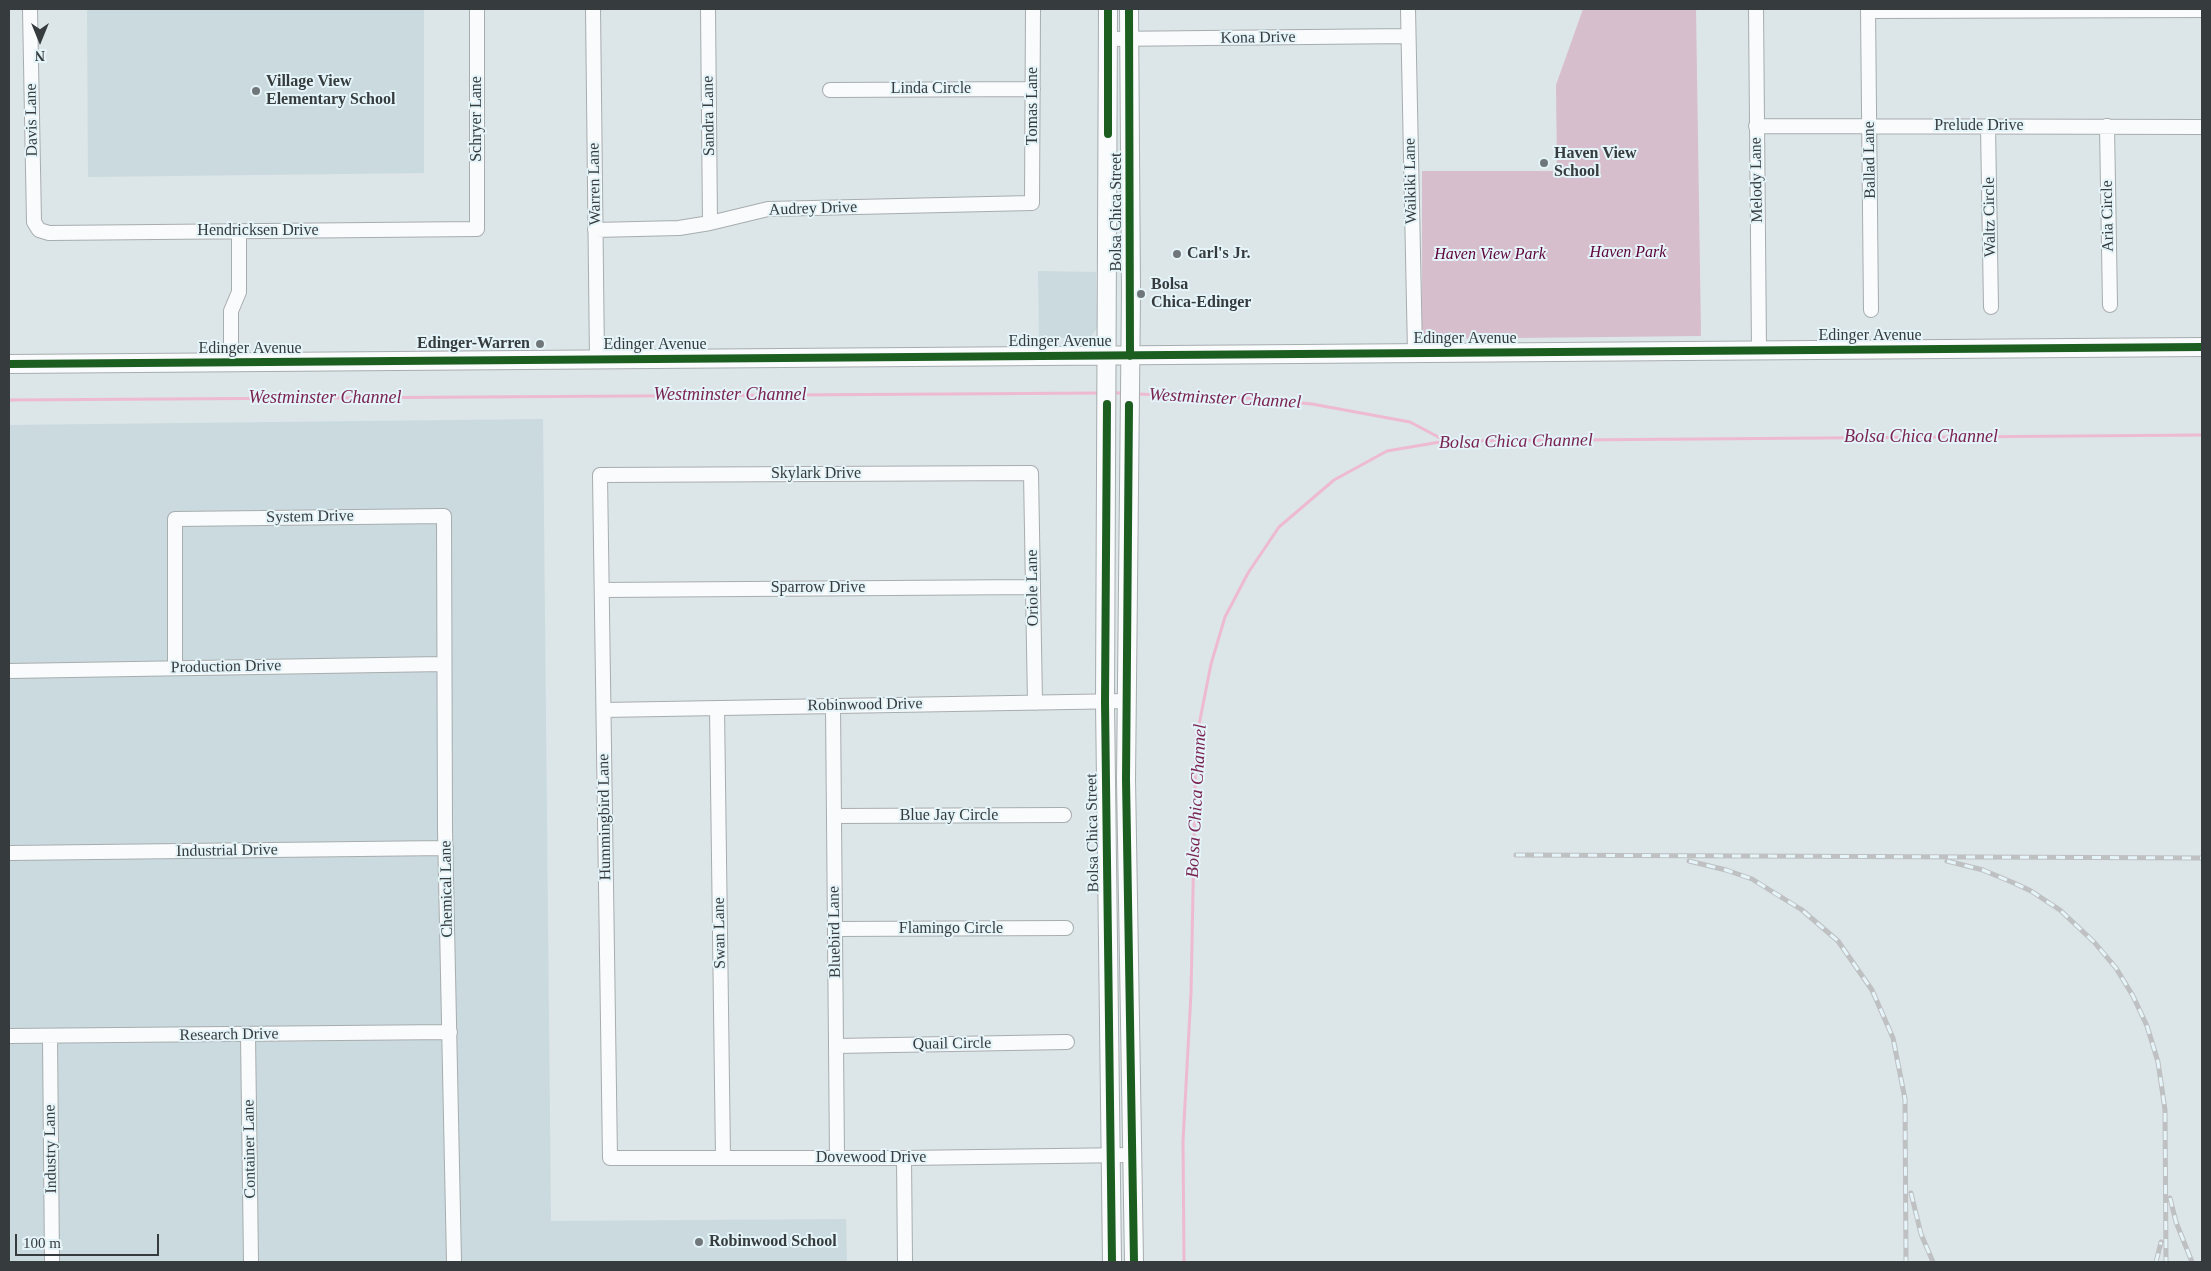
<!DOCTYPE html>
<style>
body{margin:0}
#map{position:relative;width:2211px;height:1271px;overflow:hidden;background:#dce5e8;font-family:"Times New Roman",serif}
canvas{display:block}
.frame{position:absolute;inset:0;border:10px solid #363c3e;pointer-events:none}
.north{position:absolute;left:15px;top:15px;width:50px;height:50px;-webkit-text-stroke:4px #e5f4f9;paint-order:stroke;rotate:180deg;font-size:14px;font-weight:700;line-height:20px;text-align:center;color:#363c3e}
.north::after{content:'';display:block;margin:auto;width:18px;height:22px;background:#363c3e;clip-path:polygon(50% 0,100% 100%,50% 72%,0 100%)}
.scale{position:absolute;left:15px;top:1234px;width:144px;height:22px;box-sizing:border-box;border:2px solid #363c3e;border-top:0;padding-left:6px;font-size:15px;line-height:18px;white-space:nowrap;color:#363c3e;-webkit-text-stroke:4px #e5f4f9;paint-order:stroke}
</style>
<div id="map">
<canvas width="2211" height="1271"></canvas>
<div class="frame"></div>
<div class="north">N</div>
<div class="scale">100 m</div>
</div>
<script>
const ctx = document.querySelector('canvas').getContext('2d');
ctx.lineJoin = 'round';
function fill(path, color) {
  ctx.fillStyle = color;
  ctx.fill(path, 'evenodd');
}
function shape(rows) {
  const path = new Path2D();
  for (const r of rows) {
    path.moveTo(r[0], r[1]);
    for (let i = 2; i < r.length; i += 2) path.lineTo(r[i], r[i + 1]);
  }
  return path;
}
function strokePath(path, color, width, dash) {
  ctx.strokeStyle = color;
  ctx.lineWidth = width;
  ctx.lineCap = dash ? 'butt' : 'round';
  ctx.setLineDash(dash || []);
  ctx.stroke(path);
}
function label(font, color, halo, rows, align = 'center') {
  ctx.font = font + ' "Times New Roman",serif';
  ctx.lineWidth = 4;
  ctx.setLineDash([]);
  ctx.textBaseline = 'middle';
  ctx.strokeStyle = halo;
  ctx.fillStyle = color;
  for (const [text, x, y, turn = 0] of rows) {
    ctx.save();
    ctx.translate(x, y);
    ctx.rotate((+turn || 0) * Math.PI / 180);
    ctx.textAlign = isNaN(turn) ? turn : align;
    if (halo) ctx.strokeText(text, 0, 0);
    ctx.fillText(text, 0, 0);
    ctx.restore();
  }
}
const built = shape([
 [87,9,424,9,424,173,88,177],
 [1038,271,1096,272,1097,328,1090,338,1039,338],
 [543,419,551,1221,846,1219,847,1262,9,1262,9,425]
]);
const green = shape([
 [1583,9,1696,9,1701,336,1422,339,1422,171,1557,171,1556,85]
]);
const stream = shape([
 [1112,393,1126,393],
 [1137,394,1246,398,1312,404,1410,422,1444,440],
 [9,400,1101,393],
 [1184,1262,1183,1141,1191,993,1196,740,1211,664,1225,617,1248,573,1279,527,1334,480,1387,451,1446,441,2202,435]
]);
const minor = shape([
 [30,9,34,222,39,230,49,233,477,229,477,9],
 [593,9,597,360],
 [708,9,710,223],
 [1408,9,1415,353],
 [1756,9,1759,350],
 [1868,9,1871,310],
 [1868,11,2202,10],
 [1108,39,1408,36],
 [830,90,1033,89],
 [1756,126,2202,127],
 [1988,126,1991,307],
 [2107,126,2110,305],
 [595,230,679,228,710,223,768,209,1032,203,1033,9],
 [231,363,231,311,239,292,239,231],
 [602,590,1033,587],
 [175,668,175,519,444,516,445,830,454,1262],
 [9,671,444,664],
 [1035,703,1031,473,600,475,610,1158,904,1158,1131,1155],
 [833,706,837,1158],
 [717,708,723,1158],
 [604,710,1127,701],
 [834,816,1064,815],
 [9,853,446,848],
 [835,929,1066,928],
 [248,1035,251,1262],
 [9,1036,450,1032],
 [50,1036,52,1262],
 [836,1046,1067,1042],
 [904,1158,905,1262]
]);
const major = shape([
 [1108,9,1105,702,1112,1262],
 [1129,9,1131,294,1126,779,1134,1262],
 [9,364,2202,347]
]);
const rail = shape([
 [1516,855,2202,858],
 [1689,861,1726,870,1752,879,1802,910,1838,941,1872,990,1893,1038,1905,1099,1906,1262],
 [1947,861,1983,870,2014,883,2031,891,2060,910,2094,942,2116,968,2133,996,2147,1026,2158,1062,2165,1110,2166,1262],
 [1911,1193,1921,1234,1933,1262],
 [2170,1198,2176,1222,2192,1262],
 [2156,1262,2161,1242]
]);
const cycleway = shape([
 [1108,9,1108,134],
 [1129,9,1130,356],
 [9,364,2202,347],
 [1107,404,1105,702,1112,1262],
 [1129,405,1126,779,1134,1262]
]);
const markers = [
 [256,91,5,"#70777a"],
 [1544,163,5,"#70777a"],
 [1177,254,5,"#70777a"],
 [1141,294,5,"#70777a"],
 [540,344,5,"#70777a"],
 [699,1242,5,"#70777a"]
];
const streetNames = [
 ["Kona Drive",1258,38,-1],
 ["Linda Circle",931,89],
 ["Tomas Lane",1033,106,-90],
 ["Sandra Lane",709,116,-91],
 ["Schryer Lane",477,119,-90],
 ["Davis Lane",32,120,-91],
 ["Prelude Drive",1979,126],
 ["Ballad Lane",1870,160,-91],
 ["Melody Lane",1757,180,-91],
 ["Waikiki Lane",1411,181,-91],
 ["Warren Lane",595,184,-91],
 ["Audrey Drive",813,209,-2],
 ["Bolsa Chica Street",1117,212,-90],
 ["Aria Circle",2108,216,-91],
 ["Waltz Circle",1990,217,-91],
 ["Hendricksen Drive",258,231],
 ["Edinger Avenue",1870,336],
 ["Edinger Avenue",1465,339],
 ["Edinger Avenue",1060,342],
 ["Edinger Avenue",655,345],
 ["Edinger Avenue",250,349],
 ["Skylark Drive",816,474],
 ["System Drive",310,517,-1],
 ["Sparrow Drive",818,588],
 ["Oriole Lane",1033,588,-91],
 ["Production Drive",226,667,-1],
 ["Robinwood Drive",865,705,-1],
 ["Blue Jay Circle",949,816],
 ["Hummingbird Lane",605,817,-91],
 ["Bolsa Chica Street",1093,833,-91],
 ["Industrial Drive",227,851,-1],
 ["Chemical Lane",447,889,-91],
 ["Flamingo Circle",951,929],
 ["Bluebird Lane",835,932,-91],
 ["Swan Lane",720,933,-91],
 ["Research Drive",229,1035,-1],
 ["Quail Circle",952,1044,-1],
 ["Industry Lane",51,1149,-91],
 ["Container Lane",250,1149,-91],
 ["Dovewood Drive",871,1158]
];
const poiNames = [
 ["Village View",266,82],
 ["Elementary School",266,100],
 ["Haven View",1554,154],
 ["School",1554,172],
 ["Carl's Jr.",1187,254],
 ["Bolsa",1151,285],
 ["Chica-Edinger",1151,303],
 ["Edinger-Warren",530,344,"right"],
 ["Robinwood School",709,1242]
];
const parkNames = [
 ["Haven Park",1628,253],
 ["Haven View Park",1490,255]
];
const waterNames = [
 ["Westminster Channel",730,395],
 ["Westminster Channel",325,398],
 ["Westminster Channel",1225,399,3],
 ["Bolsa Chica Channel",1921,437],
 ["Bolsa Chica Channel",1516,442,-1],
 ["Bolsa Chica Channel",1197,801,-87]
];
fill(built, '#cadadf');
fill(green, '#d7becc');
strokePath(stream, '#edbad2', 3);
strokePath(minor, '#a7adaf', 16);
strokePath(major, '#a7adaf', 20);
strokePath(minor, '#fafbfc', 14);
strokePath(major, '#fafbfc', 18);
strokePath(rail, '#bec0c2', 5);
strokePath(rail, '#e5f4f9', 3, [9]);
strokePath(cycleway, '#1b5e20', 8);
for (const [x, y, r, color] of markers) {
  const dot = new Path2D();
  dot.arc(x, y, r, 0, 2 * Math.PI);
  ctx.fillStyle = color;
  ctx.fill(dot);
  strokePath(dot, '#e5f4f9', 2);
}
label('16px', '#363c3e', '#e5f4f9', streetNames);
label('bold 16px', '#363c3e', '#e5f4f9', poiNames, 'left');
label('italic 16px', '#5d0039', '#e5f4f9', parkNames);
label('italic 18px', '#7a2352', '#e5f4f9', waterNames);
</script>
